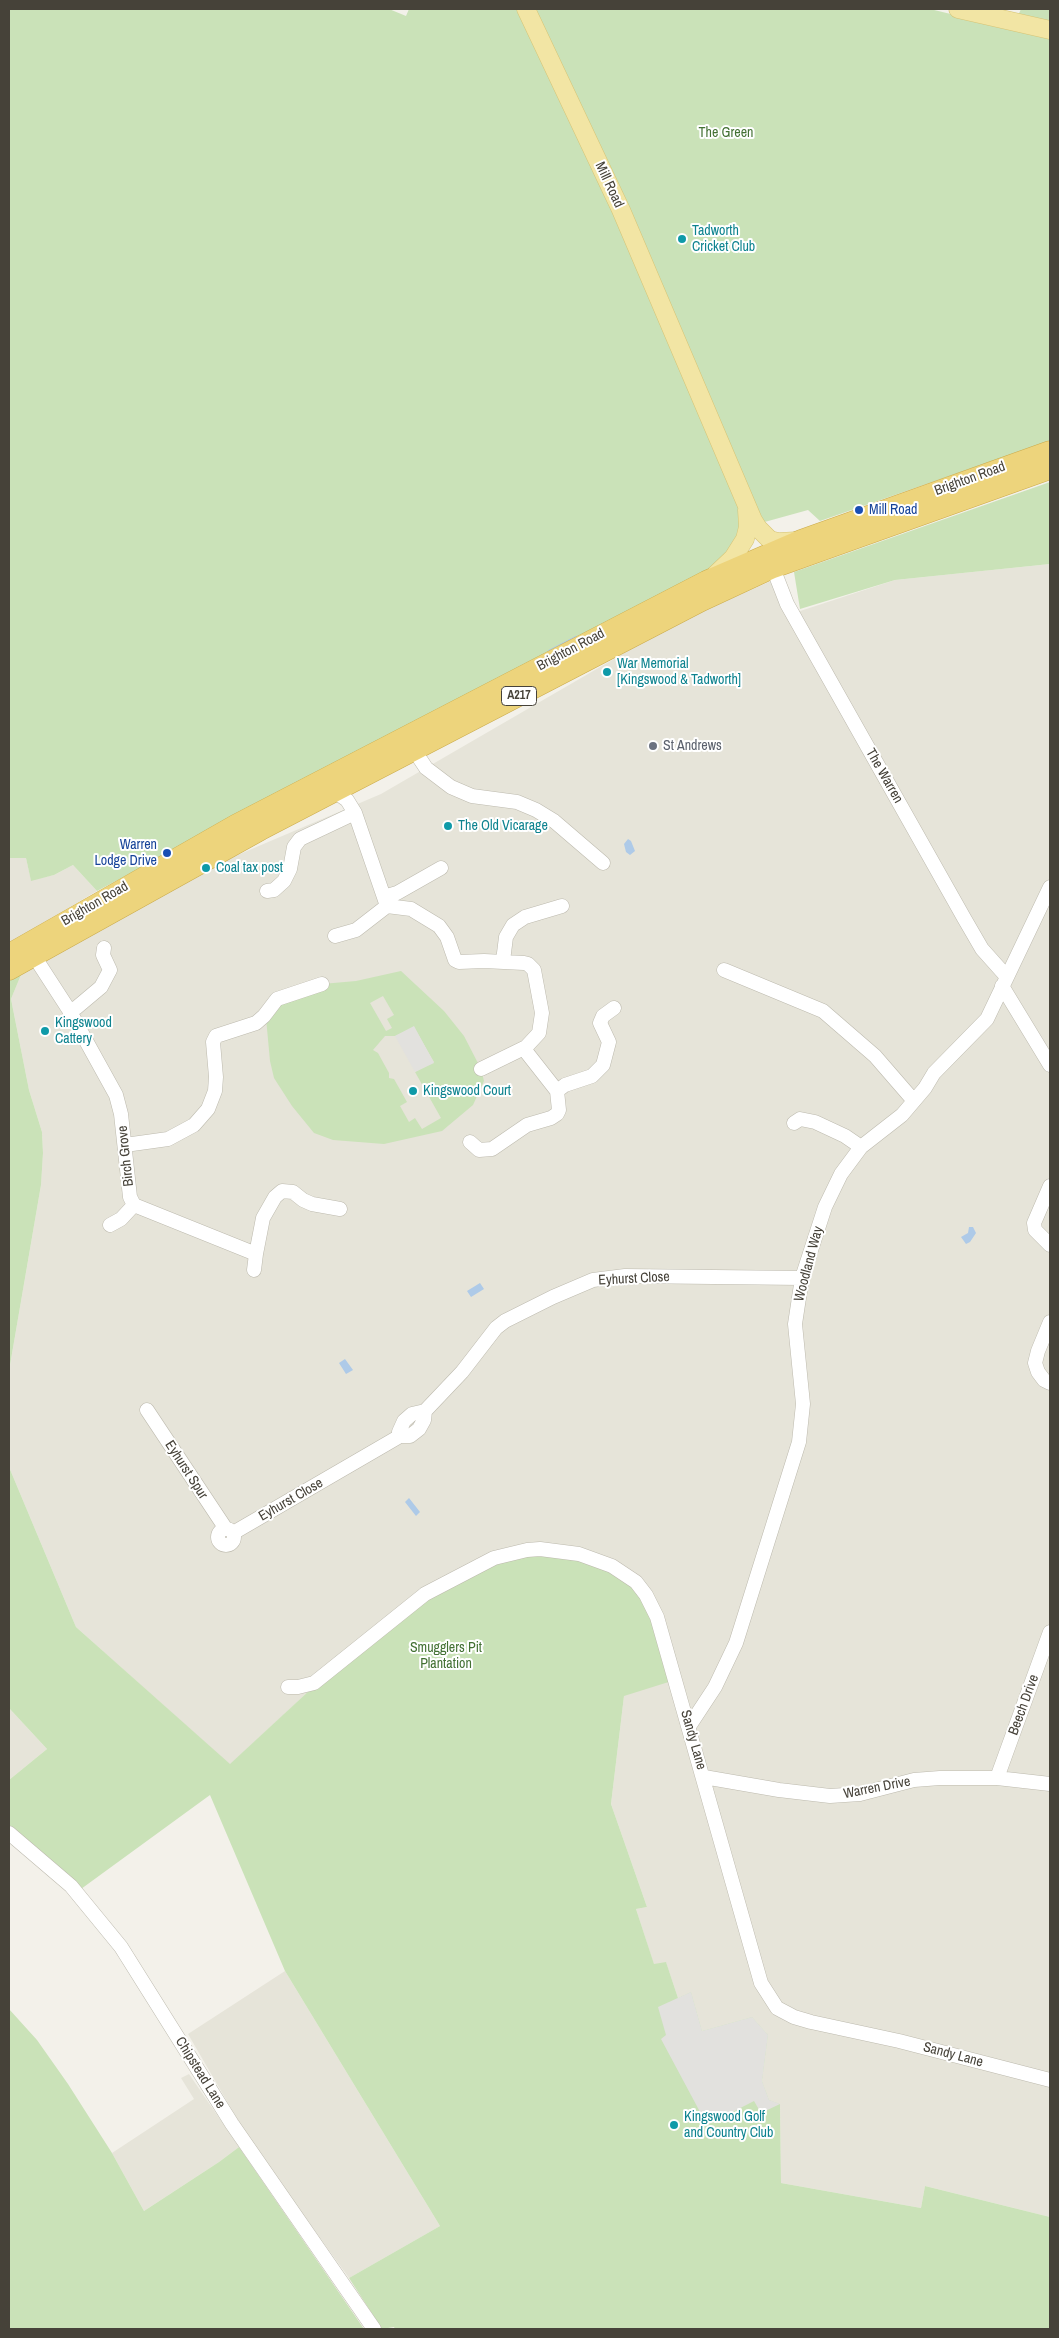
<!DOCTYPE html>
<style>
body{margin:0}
#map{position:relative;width:1059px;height:2338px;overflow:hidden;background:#f3f1ea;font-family:"Archivo Narrow",sans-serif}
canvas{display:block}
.frame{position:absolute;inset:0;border:10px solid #464239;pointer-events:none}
</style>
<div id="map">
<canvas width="1059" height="2338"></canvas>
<div class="frame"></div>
</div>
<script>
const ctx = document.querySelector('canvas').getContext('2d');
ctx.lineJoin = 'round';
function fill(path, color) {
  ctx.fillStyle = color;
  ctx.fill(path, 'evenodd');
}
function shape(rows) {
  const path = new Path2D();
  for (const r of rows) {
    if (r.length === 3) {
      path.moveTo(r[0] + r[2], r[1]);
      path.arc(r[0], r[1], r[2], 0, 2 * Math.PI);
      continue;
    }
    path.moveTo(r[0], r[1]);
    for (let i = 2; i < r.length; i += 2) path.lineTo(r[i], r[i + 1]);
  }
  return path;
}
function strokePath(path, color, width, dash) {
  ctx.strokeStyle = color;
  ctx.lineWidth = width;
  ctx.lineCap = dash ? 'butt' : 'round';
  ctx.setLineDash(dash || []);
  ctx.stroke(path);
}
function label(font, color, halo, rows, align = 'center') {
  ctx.font = font + ' "Archivo Narrow",sans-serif';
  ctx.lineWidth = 4;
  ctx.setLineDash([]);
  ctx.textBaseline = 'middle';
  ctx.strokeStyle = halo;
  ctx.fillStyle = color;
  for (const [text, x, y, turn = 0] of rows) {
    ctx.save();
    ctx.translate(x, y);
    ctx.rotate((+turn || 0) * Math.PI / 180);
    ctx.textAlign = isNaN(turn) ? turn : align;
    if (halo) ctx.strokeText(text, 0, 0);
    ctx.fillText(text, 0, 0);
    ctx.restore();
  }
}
const residential = shape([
 [1050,564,1050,2217,925,2186,921,2208,781,2183,780,2104,769,2100,762,2081,768,2035,752,2017,702,2031,691,1992,678,1998,666,1963,654,1965,636,1909,647,1907,611,1804,624,1696,325,1676,230,1765,76,1627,9,1467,9,1371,41,1185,43,1153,42,1132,29,1090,11,999,23,970,193,874,381,794,638,645,705,610,771,581,788,615,895,580],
 [9,858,26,858,31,880,54,875,73,865,97,891,9,943],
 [9,1708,47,1749,9,1780],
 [285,1971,440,2226,349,2278,250,2141,188,2034],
 [189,2074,239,2147,219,2162,144,2211,112,2153,194,2099,181,2078]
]);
const green = shape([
 [9,9,389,9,406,16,409,9,930,9,1050,38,1050,441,820,521,808,510,761,523,748,514,735,542,708,572,491,682,97,891,73,865,54,875,31,881,26,858,9,858],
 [1021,9,1050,9,1050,30,1015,22],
 [1050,482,1050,564,895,580,800,609,794,572],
 [23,970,11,999,29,1090,42,1132,43,1153,41,1185,9,1371,9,979],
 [401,971,444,1011,464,1036,481,1069,484,1081,473,1105,442,1131,384,1144,333,1140,314,1133,292,1106,274,1078,270,1061,266,1018,269,1008,322,984,356,981],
 [383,996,394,1015,387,1019,392,1028,386,1031,370,1003],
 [414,1027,434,1062,415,1072,441,1118,422,1129,415,1118,409,1122,400,1106,407,1102,394,1079,389,1078,389,1073,378,1053,373,1050,385,1036,395,1036],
 [9,1467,76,1627,230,1764,325,1676,425,1594,527,1550,579,1554,636,1582,675,1680,624,1696,611,1804,647,1907,636,1909,654,1964,666,1962,678,1998,691,1992,702,2031,752,2017,768,2035,762,2081,769,2100,780,2104,781,2183,921,2208,925,2186,1050,2217,1050,2329,395,2329,394,2327,382,2329,349,2278,440,2226,285,1971,210,1795,81,1889,9,1826,9,1780,47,1749,9,1708],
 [9,2009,37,2040,68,2084,112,2153,144,2211,219,2162,239,2147,364,2329,9,2329]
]);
const parking = shape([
 [414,1026,434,1063,415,1072,395,1036],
 [691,1992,702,2031,752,2017,768,2035,762,2081,769,2100,780,2104,761,2113,754,2101,707,2125,661,2039,666,2035,658,2007]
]);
const water = shape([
 [628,839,631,841,635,851,630,855,626,852,624,844],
 [969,1227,973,1227,976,1233,970,1242,966,1244,961,1237,968,1233],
 [480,1283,484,1289,471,1297,467,1291],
 [345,1359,353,1370,346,1374,339,1363],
 [409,1498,420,1512,416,1516,405,1502]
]);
const stream = shape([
 [549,651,576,637]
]);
const minor = shape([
 [773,568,787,604,964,918,982,949,1007,977],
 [414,750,426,768,451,787,472,796,517,802,536,810,554,821,603,863],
 [334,791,347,800,355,813,387,906,411,909,439,926,447,937,455,960,459,962,484,961,524,963,528,964,534,970,542,1013,539,1033,526,1047,481,1069],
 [267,891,274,890,284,881,290,869,294,847,300,839,355,813],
 [384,897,397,893,441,868],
 [335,936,356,930,387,906],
 [34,956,69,1010,116,1095,121,1114,130,1197,134,1205,256,1254,263,1218,275,1197,282,1191,293,1192,303,1200,312,1204,340,1209],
 [503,961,506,937,513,925,525,917,562,906],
 [724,970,823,1011,875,1056,914,1101],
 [1002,986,1050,1065],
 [69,1010,76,1008,101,987,110,970,103,955,104,948],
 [557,1091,565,1085,592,1076,603,1065,609,1042,600,1023,603,1016,614,1008],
 [794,1123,800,1119,815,1122,845,1136,861,1147],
 [470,1142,479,1150,492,1149,527,1125,551,1118,557,1114,559,1110,557,1091,524,1049],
 [125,1145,168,1139,194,1125,208,1109,215,1091,216,1077,213,1042,216,1036,256,1023,264,1016,277,999,322,984],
 [1050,1186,1034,1223,1035,1230,1050,1245],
 [110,1225,121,1219,134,1205],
 [254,1270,256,1254],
 [1050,1322,1038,1351,1035,1363,1038,1372,1044,1380,1050,1383],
 [147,1410,226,1529],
 [425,1411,412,1414,404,1421,399,1432,400,1436,410,1436,419,1429,424,1420,425,1411,462,1372,496,1328,505,1321,553,1297,593,1280,625,1276,802,1278],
 [226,1537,8],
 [233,1533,400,1436],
 [288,1687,298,1687,314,1683,425,1594,494,1558,527,1550,540,1549,579,1554,612,1566,636,1582,646,1595,657,1617,761,1983,777,2008,794,2017,811,2022,899,2041,1050,2080],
 [690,1725,715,1687,736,1643,799,1442,803,1404,795,1324,802,1278,825,1207,841,1174,861,1147,902,1115,925,1088,934,1073,987,1019,1050,887],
 [704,1777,779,1790,830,1796,860,1794,914,1780,940,1778,997,1778,1050,1784],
 [997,1778,1050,1632],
 [9,1833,71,1886,121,1947,232,2124,374,2329]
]);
const major = shape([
 [526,9,621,210,753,520,758,528,770,540,778,542,796,541],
 [958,9,1050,30],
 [715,575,733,558,745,539,748,527,747,510]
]);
const highway = shape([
 [9,954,235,825,706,581,801,540,1050,451],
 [9,970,261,830,702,601,773,568,1050,469]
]);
const markers = [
 [682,239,5,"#0f9aa8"],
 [859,510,5,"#1a4fb4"],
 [607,672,5,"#0f9aa8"],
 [653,746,5,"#6b7280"],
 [448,826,5,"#0f9aa8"],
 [167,853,5,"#1a4fb4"],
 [206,868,5,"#0f9aa8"],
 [45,1031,5,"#0f9aa8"],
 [413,1091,5,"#0f9aa8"],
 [674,2125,5,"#0f9aa8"]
];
const shields = [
 [519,696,35]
];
const shieldNames = [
 ["A217",519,696]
];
const parkNames = [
 ["The Green",726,133],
 ["Smugglers Pit",446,1648],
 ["Plantation",446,1664]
];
const streetNames = [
 ["Mill Road",609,185,65],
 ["Brighton Road",970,479,-20],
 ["Brighton Road",571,650,-28],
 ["The Warren",884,776,60],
 ["Brighton Road",95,904,-30],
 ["Birch Grove",126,1156,-96],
 ["Woodland Way",809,1264,-75],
 ["Eyhurst Close",634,1279,-3],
 ["Eyhurst Spur",186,1470,57],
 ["Eyhurst Close",291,1500,-30],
 ["Beech Drive",1024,1705,-70],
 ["Sandy Lane",693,1740,74],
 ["Warren Drive",877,1788,-11],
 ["Sandy Lane",953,2055,15],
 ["Chipstead Lane",200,2073,58]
];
const cultureNames = [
 ["Tadworth",692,231],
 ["Cricket Club",692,247],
 ["War Memorial",617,664],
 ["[Kingswood & Tadworth]",617,680],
 ["The Old Vicarage",458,826],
 ["Coal tax post",216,868],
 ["Kingswood",55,1023],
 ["Cattery",55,1039],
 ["Kingswood Court",423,1091],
 ["Kingswood Golf",684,2117],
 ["and Country Club",684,2133]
];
const transitNames = [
 ["Mill Road",869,510],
 ["Warren",157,845,"right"],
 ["Lodge Drive",157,861,"right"]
];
const worshipNames = [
 ["St Andrews",663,746]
];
fill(residential, '#e6e4d9');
fill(green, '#cae2b8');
fill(parking, '#e2e1de');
fill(water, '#aecae8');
strokePath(stream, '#aecae8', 2.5);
strokePath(minor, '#bdbaae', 15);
strokePath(major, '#d6c476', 19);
strokePath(highway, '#cbab4c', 21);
strokePath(minor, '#fff', 14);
strokePath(major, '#f2e5a4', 18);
strokePath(highway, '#edd47c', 20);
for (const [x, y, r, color] of markers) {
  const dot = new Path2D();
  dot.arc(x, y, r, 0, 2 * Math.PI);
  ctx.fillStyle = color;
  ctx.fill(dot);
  strokePath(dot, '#fff', 2);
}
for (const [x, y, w] of shields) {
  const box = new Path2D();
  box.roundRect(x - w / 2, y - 9.5, w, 19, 4);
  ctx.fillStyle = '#fff';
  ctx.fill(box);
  strokePath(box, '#464239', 1);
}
label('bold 12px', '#464239', null, shieldNames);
label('14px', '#437133', '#fff', parkNames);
label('14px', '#464239', '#fff', streetNames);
label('14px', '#0d838f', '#fff', cultureNames, 'left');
label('14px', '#164399', '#fff', transitNames, 'left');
label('14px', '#5b616d', '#fff', worshipNames, 'left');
</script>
